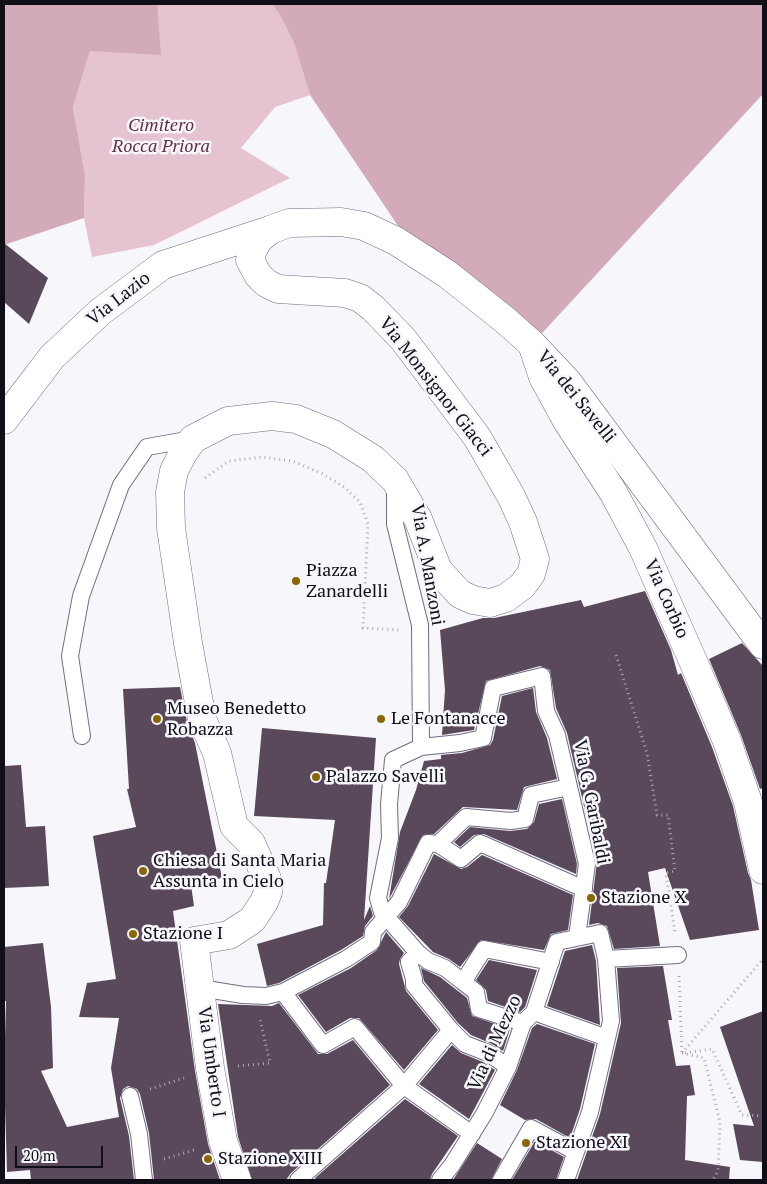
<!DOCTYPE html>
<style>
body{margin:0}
#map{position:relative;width:767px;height:1184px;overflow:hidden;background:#f6f6fb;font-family:"PT Serif",serif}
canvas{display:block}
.frame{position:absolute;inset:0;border:5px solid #100e17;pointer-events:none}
.scale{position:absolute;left:15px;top:1146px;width:88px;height:22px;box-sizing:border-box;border:2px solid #100e17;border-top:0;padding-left:6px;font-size:15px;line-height:18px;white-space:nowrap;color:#100e17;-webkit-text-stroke:4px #f6f6fb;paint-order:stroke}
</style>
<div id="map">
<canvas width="767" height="1184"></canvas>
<div class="frame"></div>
<div class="scale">20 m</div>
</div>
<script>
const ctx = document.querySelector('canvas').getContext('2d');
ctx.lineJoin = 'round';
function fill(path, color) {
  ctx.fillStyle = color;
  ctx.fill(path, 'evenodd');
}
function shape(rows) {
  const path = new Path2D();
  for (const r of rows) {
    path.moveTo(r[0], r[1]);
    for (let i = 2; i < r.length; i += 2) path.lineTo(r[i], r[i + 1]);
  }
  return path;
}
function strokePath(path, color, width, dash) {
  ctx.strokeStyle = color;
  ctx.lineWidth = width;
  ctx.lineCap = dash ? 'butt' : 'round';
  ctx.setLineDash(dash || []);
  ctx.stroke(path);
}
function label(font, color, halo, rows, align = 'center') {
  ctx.font = font + ' "PT Serif",serif';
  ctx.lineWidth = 5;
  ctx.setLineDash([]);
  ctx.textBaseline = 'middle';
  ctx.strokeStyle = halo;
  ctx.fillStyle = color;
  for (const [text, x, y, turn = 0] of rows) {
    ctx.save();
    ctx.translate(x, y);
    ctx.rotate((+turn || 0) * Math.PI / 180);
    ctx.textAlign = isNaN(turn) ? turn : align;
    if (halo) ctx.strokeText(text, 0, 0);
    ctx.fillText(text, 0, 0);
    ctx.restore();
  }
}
const green = shape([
 [157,4,272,4,280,15,294,43,310,95,275,107,241,148,290,178,154,245,92,257,84,218,85,175,73,107,90,51]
]);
const forest = shape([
 [4,4,157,4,161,55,90,51,73,107,85,175,84,218,4,245],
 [272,4,763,4,763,94,532,344,419,257,310,95,294,43,280,15]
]);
const building = shape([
 [4,243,48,278,29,324,4,302],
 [645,591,671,650,678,675,681,673,712,747,733,806,748,873,751,880,759,930,690,940,665,868,648,872,660,946,614,949,607,926,598,923,589,925,597,862,567,733,556,708,550,670,540,666,486,681,474,730,442,735,445,690,440,630,483,618,494,618,581,600,584,607],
 [742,643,763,666,763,788,760,789,741,735,709,659],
 [180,687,187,722,195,743,222,878,191,885,194,906,173,911,195,1071,208,1144,220,1180,154,1180,149,1133,140,1094,137,1089,128,1086,123,1089,120,1098,129,1136,134,1180,31,1180,30,1170,7,1172,4,1073,6,1001,4,1001,4,947,43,943,51,1007,53,1068,41,1071,67,1127,119,1117,111,1068,119,1018,79,1017,87,983,116,979,93,836,136,827,127,789,129,789,123,689],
 [533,688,536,712,547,738,557,779,524,787,517,810,463,807,434,834,423,835,389,899,400,832,416,790,424,761,441,759,441,755,462,753,490,745,493,740,502,696],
 [262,728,376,738,364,920,370,906,373,916,365,926,363,936,341,950,279,983,267,986,257,944,323,925,324,883,326,883,335,820,254,816],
 [21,765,26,827,45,826,49,886,4,888,4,766],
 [562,799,577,864,576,874,484,834,474,835,460,847,454,842,470,827,510,831,527,829,534,822,539,804],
 [434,854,461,869,467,867,482,855,573,895,568,930,551,934,544,950,481,940,460,967,449,959,433,952,399,917,408,906],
 [386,932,404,953,400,959,399,964,406,991,438,1030,404,1070,359,1018,350,1018,326,1032,298,995,351,968,377,950],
 [592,945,596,961,600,1025,547,1006,565,951],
 [489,960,537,970,525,1007,520,1012,488,1001,486,990,476,980],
 [663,966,672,1020,668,1020,676,1066,690,1065,695,1095,687,1096,685,1160,730,1167,729,1180,577,1180,600,1114,621,1023,617,968],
 [421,968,440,977,467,998,472,1016,510,1029,503,1051,492,1044,471,1035,458,1023,424,981],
 [279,1003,318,1054,327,1054,353,1040,390,1085,291,1173,286,1180,252,1180,238,1137,218,1004,272,1006],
 [763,1011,763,1162,740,1160,733,1124,754,1126,720,1027],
 [537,1024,595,1044,580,1109,570,1138,536,1119,525,1120,500,1105,517,1070,532,1028],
 [452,1045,461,1053,483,1062,495,1070,469,1119,419,1084],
 [405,1099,458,1136,432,1174,430,1180,317,1180,315,1178],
 [535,1141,564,1157,556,1180,512,1180],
 [477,1143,502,1159,491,1180,453,1180]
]);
const path = shape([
 [205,478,229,461,262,457,292,461,321,473,344,487,360,502,368,524,363,628,399,630],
 [616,655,647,753,657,815,668,815,675,871,666,873,675,933],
 [679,976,682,1053],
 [682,1053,704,1058,720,1122,718,1171,713,1180],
 [682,1053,763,959],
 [685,1053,712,1049,742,1115,763,1116],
 [238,1066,270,1063,260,1019],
 [150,1089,184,1078],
 [164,1159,197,1149]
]);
const service = shape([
 [395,485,395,524,420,625,421,747,393,760,389,804,390,838,378,898,382,912,418,953,428,961,445,968,463,982,484,949,551,962],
 [82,736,70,656,81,596,121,485,147,447,193,439],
 [421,747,460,743,483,738,493,688,542,676,546,711,557,735,587,864,577,937],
 [438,844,461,859,480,843,584,889],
 [418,953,409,962,414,979,414,985,451,1030],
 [606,959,678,955],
 [463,982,476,992,479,1009,523,1023],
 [200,988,243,995,266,996,283,992,346,959,372,942,373,932,399,902,428,843,438,844,466,817,511,821,525,819,531,795,569,787],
 [283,992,323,1045,355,1027,404,1086,472,1134],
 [534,1012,607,1038],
 [130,1096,139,1134,144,1180],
 [298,1180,404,1086,451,1030,465,1044,488,1053,508,1067],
 [440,1180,452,1165,484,1114,508,1067,523,1023,534,1012,557,942,600,933,606,959,611,1021,590,1112,566,1180],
 [501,1180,531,1128,576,1152]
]);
const minor = shape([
 [532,344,543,377,567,421,613,492,643,548,693,661,727,741,748,802,763,870],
 [4,420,52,357,100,312,163,265,270,230],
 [237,1180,223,1141,210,1068,194,941,229,935,252,920,264,902,268,892,267,879,251,843,234,826,217,753,202,719,188,643,171,528,170,492,174,471,183,453,193,439,228,421,272,416,296,419,333,434,373,459,395,480,418,519,438,570,460,594,473,600,490,603,506,598,522,586,531,574,535,559,523,522,511,496,477,437,403,339,373,308,360,298,345,293,278,289,266,283,258,275,250,260,252,252,258,240,270,230]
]);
const tertiary = shape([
 [270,230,289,223,341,222,364,226,396,241,447,274,505,320,532,344,567,381,763,645]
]);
const markers = [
 [296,581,5,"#8a6705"],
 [157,719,5,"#8a6705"],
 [381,719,5,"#8a6705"],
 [316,777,5,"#8a6705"],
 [143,871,5,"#8a6705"],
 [591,898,5,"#8a6705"],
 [133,934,5,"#8a6705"],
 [526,1143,5,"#8a6705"],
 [208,1159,5,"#8a6705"]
];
const parkNames = [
 ["Cimitero",161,126],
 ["Rocca Priora",161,147]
];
const streetNames = [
 ["Via Lazio",119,299,-38],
 ["Via Monsignor Giacci",435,387,52],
 ["Via dei Savelli",576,397,51],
 ["Via A. Manzoni",427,565,80],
 ["Via Corbio",666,599,66],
 ["Via G. Garibaldi",591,802,79],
 ["Via di Mezzo",495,1043,-65],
 ["Via Umberto I",211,1062,82]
];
const poiNames = [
 ["Piazza",306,571],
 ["Zanardelli",306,592],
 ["Museo Benedetto",167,709],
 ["Robazza",167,730],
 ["Le Fontanacce",391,719],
 ["Palazzo Savelli",326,777],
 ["Chiesa di Santa Maria",153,861],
 ["Assunta in Cielo",153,882],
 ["Stazione X",601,898],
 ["Stazione I",143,934],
 ["Stazione XI",536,1143],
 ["Stazione XIII",218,1159]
];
fill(green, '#e5c3d0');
fill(forest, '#d3aaba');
fill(building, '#59495b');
strokePath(service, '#6f6c83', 18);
strokePath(minor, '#6f6c83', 29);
strokePath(tertiary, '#6f6c83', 29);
strokePath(path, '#abaab0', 3, [1, 4]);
strokePath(service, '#fff', 16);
strokePath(minor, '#fff', 28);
strokePath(tertiary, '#fff', 28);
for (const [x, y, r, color] of markers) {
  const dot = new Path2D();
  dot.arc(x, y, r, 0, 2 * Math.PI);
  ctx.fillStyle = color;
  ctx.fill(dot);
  strokePath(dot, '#f6f6fb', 2);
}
label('italic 18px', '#642f47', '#f6f6fb', parkNames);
label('18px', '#100e17', '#f6f6fb', streetNames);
label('18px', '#100e17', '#f6f6fb', poiNames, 'left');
</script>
